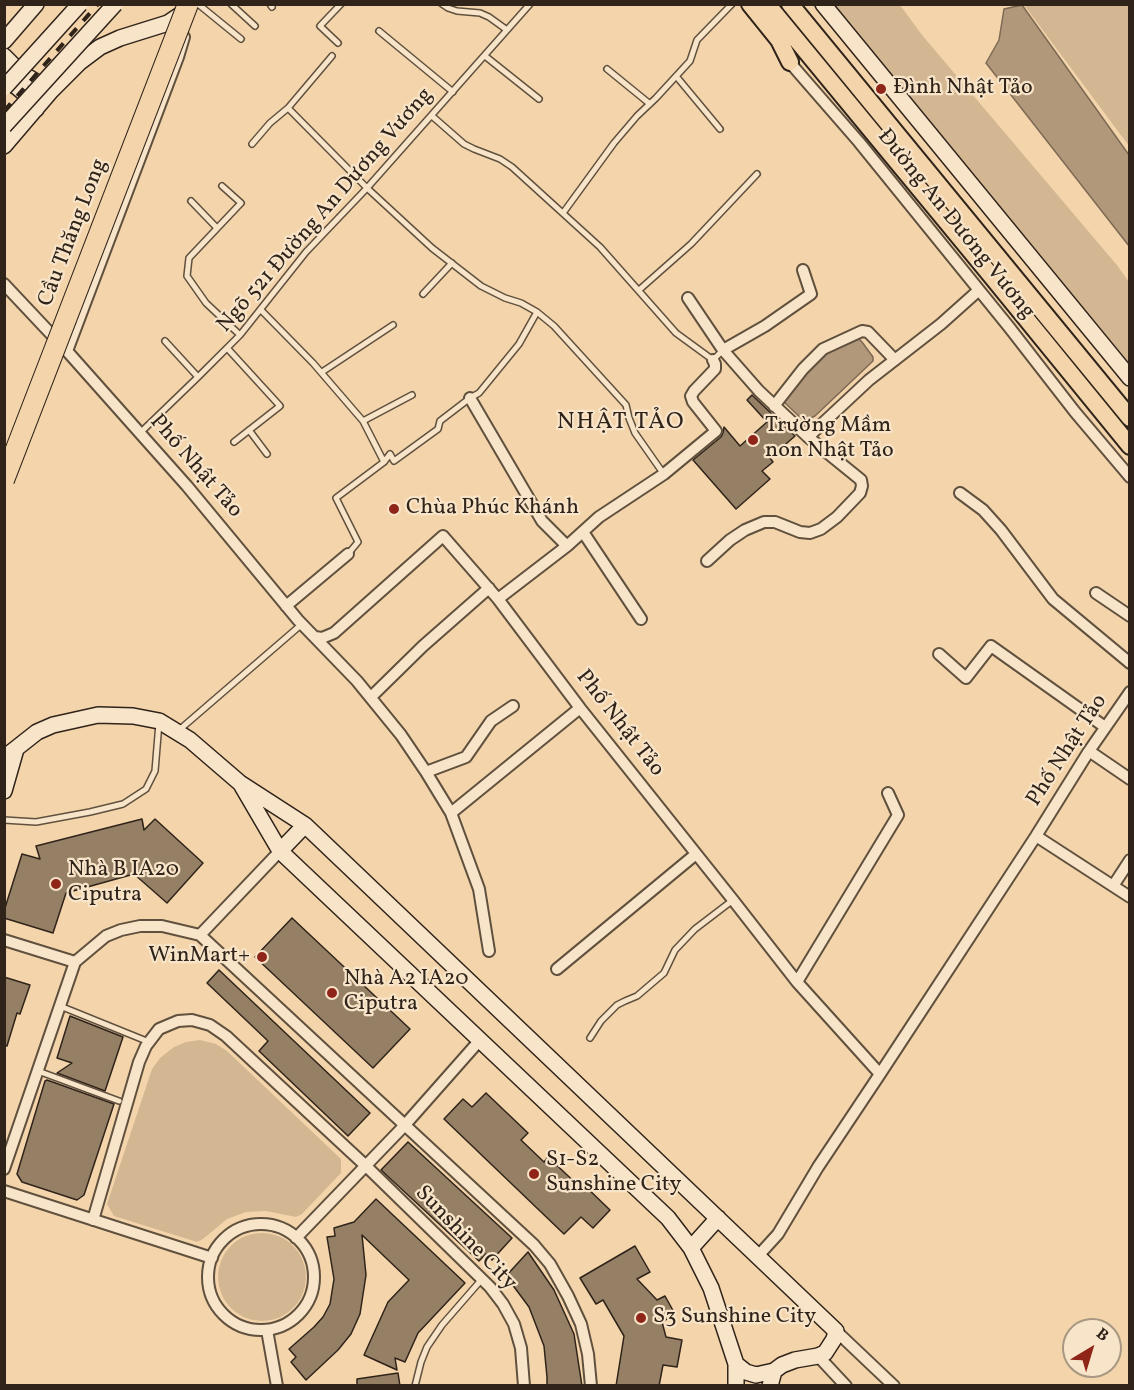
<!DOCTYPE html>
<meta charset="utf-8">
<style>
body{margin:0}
#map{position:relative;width:1134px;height:1390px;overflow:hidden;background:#f4d5ab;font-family:Vollkorn,serif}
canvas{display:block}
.frame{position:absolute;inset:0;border:6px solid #2f231a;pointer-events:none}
.north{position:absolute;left:1062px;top:1318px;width:60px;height:60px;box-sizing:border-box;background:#f8e4c8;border:2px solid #a89782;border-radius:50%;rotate:38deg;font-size:16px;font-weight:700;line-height:24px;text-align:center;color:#2f231a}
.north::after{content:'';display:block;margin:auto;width:21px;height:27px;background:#8f2418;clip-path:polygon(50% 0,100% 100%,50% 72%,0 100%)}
</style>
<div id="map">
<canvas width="1134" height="1390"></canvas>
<div class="frame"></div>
<div class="north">B</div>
</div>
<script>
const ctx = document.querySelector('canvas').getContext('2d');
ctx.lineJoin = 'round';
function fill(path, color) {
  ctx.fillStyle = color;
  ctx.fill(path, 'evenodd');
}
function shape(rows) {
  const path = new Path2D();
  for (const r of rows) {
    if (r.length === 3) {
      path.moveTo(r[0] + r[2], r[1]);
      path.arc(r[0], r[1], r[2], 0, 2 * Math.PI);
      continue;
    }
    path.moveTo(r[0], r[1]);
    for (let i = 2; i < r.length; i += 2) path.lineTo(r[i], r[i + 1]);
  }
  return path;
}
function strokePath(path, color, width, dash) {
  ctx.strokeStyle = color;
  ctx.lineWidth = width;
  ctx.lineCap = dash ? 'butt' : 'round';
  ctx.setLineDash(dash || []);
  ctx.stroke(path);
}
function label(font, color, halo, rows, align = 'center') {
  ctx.font = font + ' Vollkorn,serif';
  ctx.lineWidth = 4.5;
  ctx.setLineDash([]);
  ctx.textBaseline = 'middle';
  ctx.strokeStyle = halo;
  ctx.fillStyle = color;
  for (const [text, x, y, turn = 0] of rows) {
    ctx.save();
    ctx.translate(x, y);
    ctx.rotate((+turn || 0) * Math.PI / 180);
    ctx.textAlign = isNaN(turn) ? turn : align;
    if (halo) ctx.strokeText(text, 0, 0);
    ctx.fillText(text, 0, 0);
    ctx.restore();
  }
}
const green = shape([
 [822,5,900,5,922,35,1116,264,1129,282,1129,377],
 [1024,5,1129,5,1129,146],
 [200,1040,216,1044,227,1051,341,1159,341,1173,302,1214,296,1217,266,1211,246,1212,227,1219,203,1239,197,1242,114,1216,107,1204,152,1069,160,1058,174,1047,186,1042],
 [262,1277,44]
]);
const water = shape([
 [1022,5,1129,155,1129,246,986,63,999,40,1004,9,1022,5],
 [854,339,859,339,862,342,873,357,873,361,815,416,804,421,785,403,784,398,806,369,835,347,854,339]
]);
const building = shape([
 [752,395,795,436,770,458,773,462,762,471,770,479,736,509,693,460,721,437,723,433,724,427,740,446,767,422,747,400,752,395],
 [142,819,144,830,155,819,203,863,167,903,134,874,66,893,53,933,4,918,4,911,22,854,40,859,36,846,142,819],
 [292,918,410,1029,373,1068,255,957,292,918],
 [219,970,370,1113,348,1136,259,1051,268,1041,207,983,219,970],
 [4,977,30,985,20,1014,17,1013,7,1046,4,1045,4,977],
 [70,1016,123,1037,105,1091,57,1073,72,1063,57,1058,70,1016],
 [47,1080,114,1104,84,1195,77,1200,22,1182,17,1174,45,1081,47,1080],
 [486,1093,528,1133,521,1140,544,1162,548,1157,582,1189,585,1186,610,1210,593,1228,581,1217,564,1234,444,1119,463,1099,472,1107,486,1093],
 [408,1142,512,1238,492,1260,486,1254,479,1261,381,1170,408,1142],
 [376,1199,465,1283,418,1333,405,1362,395,1358,397,1370,364,1355,388,1302,409,1280,362,1235,366,1275,360,1314,351,1334,338,1350,306,1380,291,1362,296,1357,289,1349,314,1327,323,1317,330,1304,334,1279,327,1237,335,1236,334,1228,354,1222,376,1199],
 [635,1246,650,1272,637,1279,657,1300,665,1296,675,1314,662,1322,666,1337,682,1340,677,1367,663,1365,659,1386,616,1386,624,1336,603,1300,596,1304,580,1278,635,1246],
 [528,1252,554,1290,574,1334,582,1386,547,1386,547,1377,544,1346,529,1307,506,1276,528,1252],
 [398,1373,400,1386,357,1386,357,1379,398,1373]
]);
const lane = shape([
 [198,4,241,39],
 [231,4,255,26],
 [270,4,272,7],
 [442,4,448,8,457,11,480,13,489,17,507,30],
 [379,31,453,92],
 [338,43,320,26,341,4],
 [485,56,539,99],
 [607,69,650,104],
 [676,76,720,129],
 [288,108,367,188,432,248,481,286,505,298,521,303,537,312,554,326,626,405,629,418,635,433,663,473],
 [432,116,464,144,474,149,500,159,512,167,600,247,676,333,713,360,723,350],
 [252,144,270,123,288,108,332,56],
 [222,186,241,203,189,258,187,276,206,303,240,335],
 [191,201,217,228],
 [563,213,614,143,637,116,656,98,690,61,697,40,732,4],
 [639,290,691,244,757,174],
 [423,294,452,263],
 [261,310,313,363,363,421,384,462],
 [165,341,198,377],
 [228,349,280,406,234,442],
 [322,372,393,325],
 [363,421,412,395],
 [249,430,267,454],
 [140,433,198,377,240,335,306,252,367,188,530,4],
 [348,554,358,542,336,498,384,462,390,454,394,461,438,429,440,421,470,398,479,393,519,344,537,312],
 [178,731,302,624],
 [4,820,36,822,90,812,123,804,146,789,155,771,159,723],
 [60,1006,149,1042],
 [590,1038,601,1021,617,1005,625,1001,637,996,664,973,675,950,695,929,733,900],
 [38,1071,119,1101],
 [415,1386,421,1362,427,1347,442,1325,482,1279]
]);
const street = shape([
 [785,57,859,142,1009,327,1075,412,1130,477],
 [4,284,67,351,187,486,298,620,357,681,401,735,426,772,451,813,479,889,489,951],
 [688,298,723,350,759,391,808,437,869,380,941,324,979,290],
 [723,350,765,326,811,294,803,270],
 [67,351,178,57,184,37],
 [470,398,542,521,567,546],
 [774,406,803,369,823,349,862,331,868,332,895,360],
 [960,493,983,510,1001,530,1053,599,1130,663],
 [583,532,641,619],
 [707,561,730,540,745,530,764,522,775,522,800,532,810,533,821,529,837,517,860,493,862,486,861,480,808,437],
 [1096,593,1130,616],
 [498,599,567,546,599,517,664,474,716,431,693,402,691,396,694,391,715,369,715,364,713,360],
 [286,606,348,554],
 [315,637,322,638,334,633,443,536,498,599,580,708,733,900,797,982,880,1074],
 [939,654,966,678,991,646,1105,727],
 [371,697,423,646,489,588],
 [1089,751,1130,779],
 [426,772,466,757,491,721,513,706],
 [451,813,580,708],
 [1036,836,1130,897],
 [1113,886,1130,860],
 [200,935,280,851],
 [4,940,75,962],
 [557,969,696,854],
 [797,982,898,815,888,793],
 [4,1169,75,962,106,936,121,930,140,926,162,926,200,935,534,1245,550,1264,568,1296,581,1324,588,1354,591,1386],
 [4,1191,212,1258],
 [93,1220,139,1062,146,1046,159,1029,178,1021,192,1020,210,1025,226,1036,366,1166,490,1287,503,1304,514,1324,521,1348,524,1386],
 [261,1277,53],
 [296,1238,404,1126,480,1040],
 [758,1256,778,1234,818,1167,880,1074,1036,836,1089,751,1130,692],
 [267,1330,277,1386],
 [836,1331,894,1386],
 [818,1356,846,1386]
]);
const secondary = shape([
 [823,4,1130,378],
 [4,41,36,4],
 [4,56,21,73,51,91],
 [4,76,23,92,36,109],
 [4,146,51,91,80,62,100,47,120,38,168,23,186,11],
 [4,758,37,732,53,725,98,715,133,716,159,721,190,740,240,783,305,825,836,1331,834,1339,825,1353,818,1356,795,1360,782,1365,774,1371,770,1386],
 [242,786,280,851,668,1218,691,1248,711,1288,736,1364,736,1386],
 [4,791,16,749],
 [280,851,305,825],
 [691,1248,718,1218],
 [736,1364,746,1372,756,1375,774,1371]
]);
const primary = shape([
 [750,4,779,40,790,62],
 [767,4,993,278,1130,446],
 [790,4,1130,418]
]);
const rail = shape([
 [4,111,98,4]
]);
const secondaryBridge = shape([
 [4,88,80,4],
 [4,126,115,4]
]);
const highwayBridge = shape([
 [4,480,188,4]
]);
const markers = [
 [881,89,6,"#8f2418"],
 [753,440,6,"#8f2418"],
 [394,509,6,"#8f2418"],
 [56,884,6,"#8f2418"],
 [262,957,6,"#8f2418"],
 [332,993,6,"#8f2418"],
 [534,1174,6,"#8f2418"],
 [641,1318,6,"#8f2418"]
];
const poiNames = [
 ["Đình Nhật Tảo",893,89],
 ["Trường Mầm",765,427],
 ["non Nhật Tảo",765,452],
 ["Chùa Phúc Khánh",406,509],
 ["Nhà B IA20",68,871],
 ["Ciputra",68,896],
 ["WinMart+",250,957,"right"],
 ["Nhà A2 IA20",344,980],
 ["Ciputra",344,1005],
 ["S1-S2",546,1161],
 ["Sunshine City",546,1186],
 ["S3 Sunshine City",653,1318]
];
const streetNames = [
 ["Ngõ 521 Đường An Dương Vương",326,211,-49],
 ["Đường An Dương Vương",955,225,51],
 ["Cầu Thăng Long",74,233,-69],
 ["Phố Nhật Tảo",195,467,49],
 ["Phố Nhật Tảo",619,724,52],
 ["Phố Nhật Tảo",1068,751,-57],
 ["Sunshine City",465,1239,46]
];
const neighbourhoodNames = [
 ["NHẬT TẢO",621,424]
];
fill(green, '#d3b792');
fill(water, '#b1987a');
strokePath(water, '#7d6954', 1.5);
fill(building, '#958065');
strokePath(building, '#2f231a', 1.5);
strokePath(lane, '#60503e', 8);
strokePath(street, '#60503e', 14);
strokePath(secondary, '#2f231a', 18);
strokePath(primary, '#2f231a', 20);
strokePath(lane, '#f8e4c8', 5);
strokePath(street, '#f8e4c8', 10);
strokePath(secondary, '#f8e4c8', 15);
strokePath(primary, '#f4d5ab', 16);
strokePath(rail, '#2f231a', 4, [10, 10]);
strokePath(secondaryBridge, '#2f231a', 18, []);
strokePath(highwayBridge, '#2f231a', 22, []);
strokePath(secondaryBridge, '#f8e4c8', 15);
strokePath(highwayBridge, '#f4d5ab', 20);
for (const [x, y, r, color] of markers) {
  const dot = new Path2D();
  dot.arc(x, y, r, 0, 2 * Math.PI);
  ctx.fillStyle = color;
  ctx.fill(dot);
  strokePath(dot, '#f8e4c8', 2);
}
label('22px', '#2f231a', '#f8e4c8', poiNames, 'left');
label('22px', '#2f231a', '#f8e4c8', streetNames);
ctx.letterSpacing = '1.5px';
label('24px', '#2f231a', '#f8e4c8', neighbourhoodNames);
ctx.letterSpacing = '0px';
</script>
